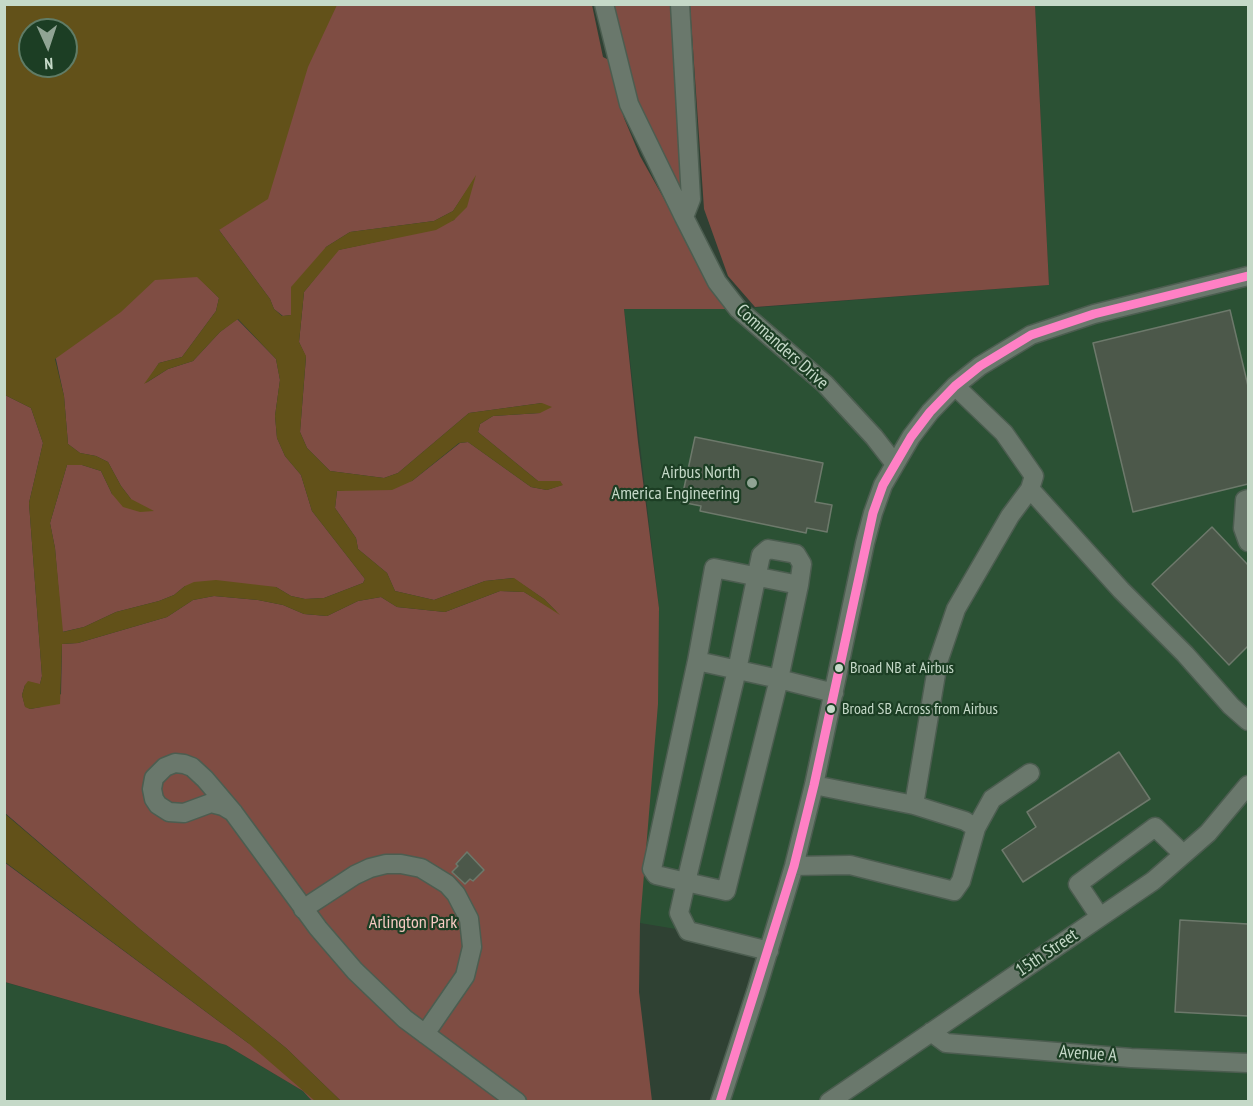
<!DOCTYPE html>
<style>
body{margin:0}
#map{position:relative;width:1253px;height:1106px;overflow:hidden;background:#2f4133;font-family:"PT Sans Narrow",sans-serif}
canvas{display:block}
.frame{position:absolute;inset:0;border:6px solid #c5d9c8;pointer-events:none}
.north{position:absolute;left:18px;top:18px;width:60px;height:60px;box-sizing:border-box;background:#1c3e24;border:2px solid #607c66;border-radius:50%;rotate:177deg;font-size:16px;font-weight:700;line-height:24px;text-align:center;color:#c5d9c8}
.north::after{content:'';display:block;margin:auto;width:21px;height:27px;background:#90a494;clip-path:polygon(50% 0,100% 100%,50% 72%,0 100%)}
</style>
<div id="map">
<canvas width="1253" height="1106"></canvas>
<div class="frame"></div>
<div class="north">N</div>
</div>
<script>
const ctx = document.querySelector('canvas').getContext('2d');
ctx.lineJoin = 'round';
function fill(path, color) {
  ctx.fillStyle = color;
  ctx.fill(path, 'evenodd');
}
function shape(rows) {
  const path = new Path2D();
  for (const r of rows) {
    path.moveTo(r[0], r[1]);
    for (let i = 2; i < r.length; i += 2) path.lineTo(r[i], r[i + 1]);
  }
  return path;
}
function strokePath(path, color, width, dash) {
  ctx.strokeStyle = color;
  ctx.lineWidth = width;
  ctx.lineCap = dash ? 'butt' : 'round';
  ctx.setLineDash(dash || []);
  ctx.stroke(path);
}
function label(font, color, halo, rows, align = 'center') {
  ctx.font = font + ' "PT Sans Narrow",sans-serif';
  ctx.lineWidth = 4.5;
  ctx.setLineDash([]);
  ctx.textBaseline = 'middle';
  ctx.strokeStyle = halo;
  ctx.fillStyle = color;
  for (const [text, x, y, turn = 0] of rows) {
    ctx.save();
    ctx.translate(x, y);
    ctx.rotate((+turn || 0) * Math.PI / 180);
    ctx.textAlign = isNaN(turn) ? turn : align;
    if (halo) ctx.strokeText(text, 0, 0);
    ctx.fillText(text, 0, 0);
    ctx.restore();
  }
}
const built = shape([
 [1035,5,1248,5,1248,1101,729,1101,769,951,688,931,640,923,659,608,624,309,738,309,1049,285],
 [4,982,226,1045,303,1091,312,1101,5,1101]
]);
const green = shape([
 [71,5,592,5,603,57,609,60,624,118,640,156,686,238,729,309,624,309,638,442,659,608,658,704,640,923,639,992,652,1101,341,1101,286,1048,141,930,5,813,5,395,31,408,43,443,29,503,42,676,40,684,25,685,22,695,25,706,30,709,41,707,61,694,62,644,78,643,167,617,193,600,214,596,258,600,283,605,304,614,327,616,358,601,381,597,397,607,445,612,500,591,524,592,557,612,544,599,513,578,485,581,434,600,395,591,387,573,358,549,356,538,335,508,337,491,412,481,460,443,468,442,531,487,547,490,562,485,560,481,538,481,478,432,480,424,493,416,540,413,542,403,469,413,398,473,384,478,330,471,307,448,300,432,306,357,299,342,304,292,338,250,390,239,454,220,475,178,453,211,434,221,350,232,326,247,291,315,283,316,274,309,270,299,219,230,197,276,219,298,216,311,182,357,159,363,146,383,168,369,193,361,220,332,237,319,276,359,280,380,275,416,277,438,285,456,301,475,312,511,365,579,363,583,324,598,305,599,291,596,276,587,185,586,174,595,159,601,116,612,84,627,62,632,55,548,50,523,67,465,82,465,101,471,112,494,131,499,121,486,108,462,96,456,80,453,68,444,64,396,4,121,66,66,66,30],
 [610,5,675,5,685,190,680,191,635,103],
 [690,5,1035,5,1049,285,755,307,728,276,704,209],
 [4,862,248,1043,276,1057,321,1101,312,1101,303,1091,226,1045,5,982]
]);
const water = shape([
 [4,5,337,5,308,67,268,199,219,230,270,299,274,309,282,316,291,315,291,287,326,247,350,232,434,221,453,211,476,175,467,207,454,220,436,230,339,250,304,292,299,342,306,356,300,432,307,448,330,471,384,478,398,473,469,413,542,403,552,407,540,413,493,416,480,424,478,432,538,481,560,481,563,485,547,490,531,487,468,442,459,443,412,481,392,490,337,491,335,508,356,538,358,549,387,573,395,591,434,600,485,581,514,578,544,599,560,615,524,592,500,591,445,612,397,607,381,597,358,601,327,616,304,614,283,605,258,600,214,596,193,600,167,617,78,643,62,644,60,704,30,709,25,707,22,695,25,685,28,681,40,684,42,676,29,503,43,443,31,408,5,395],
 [30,30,66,30,66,66,30,66],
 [197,277,219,298,216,311,182,357,159,363,144,384,168,369,193,361,220,332,238,319,276,359,280,380,275,416,277,438,285,456,301,475,312,511,365,579,363,583,324,598,305,599,291,596,276,587,216,580,194,582,185,586,174,595,159,601,116,612,84,627,63,632,55,548,50,523,67,465,82,465,101,471,112,494,123,507,140,512,154,511,131,499,121,486,108,462,96,456,80,453,68,444,64,396,55,359,121,312,155,280],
 [4,813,141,930,286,1048,341,1101,315,1101,248,1043,5,862]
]);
const building = shape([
 [1230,310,1248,386,1248,484,1133,512,1093,343,1230,310],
 [695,437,823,463,815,502,832,505,827,532,807,528,806,533,700,511,701,506,681,502,695,437],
 [1212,527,1248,565,1248,646,1229,665,1152,584,1212,527],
 [1119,752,1150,799,1023,882,1002,850,1036,827,1027,812,1119,752],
 [467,852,484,870,473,881,470,879,465,884,452,872,458,866,456,864,467,852],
 [1180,920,1248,924,1248,1016,1175,1012,1180,920]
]);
const minor = shape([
 [604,4,629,104,684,217],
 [680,4,691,199,684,217,717,282,738,309,825,384,874,437,895,464],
 [1030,489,1121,590,1185,654,1231,706,1248,721],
 [1248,499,1245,500,1243,528,1248,542],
 [697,661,652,869,656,875,686,882,737,670,761,555,768,549,796,554,802,564,799,585],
 [814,785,914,805,965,821,976,828],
 [914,805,938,662,956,609,1010,516,1030,489,1034,476,1004,433,955,386],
 [233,812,223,806,211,803,184,813,169,812,158,805,154,799,152,789,154,778,165,767,175,763,184,764,192,767,205,779,233,812,318,928,355,971,405,1019,517,1102],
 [794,866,850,865,954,891,961,881,976,828,992,799,1030,773],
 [303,909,355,875,370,868,386,864,401,864,421,868,447,884,456,894,469,919,472,947,465,976,425,1034],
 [1100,917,1078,884,1155,827,1183,854],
 [769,951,688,931,679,913,686,882,726,891,779,679,697,661,714,568,799,585,779,679,834,693],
 [931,1032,946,1043,1131,1058,1248,1063],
 [720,1102,756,992,794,866,814,785,865,543,873,513,883,485,911,437,930,412,955,386,980,366,1031,335,1094,314,1248,276],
 [829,1102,1153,881,1208,833,1248,785]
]);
const bus1 = shape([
 [720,1102,794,866,814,785,873,513,883,485,911,437,930,412,955,386,980,366,1031,335,1094,314,1248,276]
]);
const markers = [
 [752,483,6,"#90a494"],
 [839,668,5,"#c5d9c8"],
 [831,709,5,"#c5d9c8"]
];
const busNames = [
 ["Broad NB at Airbus",850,668],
 ["Broad SB Across from Airbus",842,709]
];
const streetNames = [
 ["Commanders Drive",782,347,42],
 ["15th Street",1047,953,-34],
 ["Avenue A",1088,1054,4]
];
const poiNames = [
 ["Airbus North",740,473],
 ["America Engineering",740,494]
];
const parkNames = [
 ["Arlington Park",413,923]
];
fill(built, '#2b5134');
fill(green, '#7f4d43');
fill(water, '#625119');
fill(building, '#4c584a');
strokePath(building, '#6d796b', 1.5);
strokePath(minor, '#4c5d50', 21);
strokePath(minor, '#6a786c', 18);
strokePath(bus1, '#ff80c5', 9);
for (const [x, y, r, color] of markers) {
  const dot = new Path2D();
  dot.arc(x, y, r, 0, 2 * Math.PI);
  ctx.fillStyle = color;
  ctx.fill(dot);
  strokePath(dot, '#1c3e24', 2);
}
label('16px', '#c5d9c8', '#1c3e24', busNames, 'left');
label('18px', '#c5d9c8', '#1c3e24', streetNames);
label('18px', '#c5d9c8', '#1c3e24', poiNames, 'right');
label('18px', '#f7cac2', '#1c3e24', parkNames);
</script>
